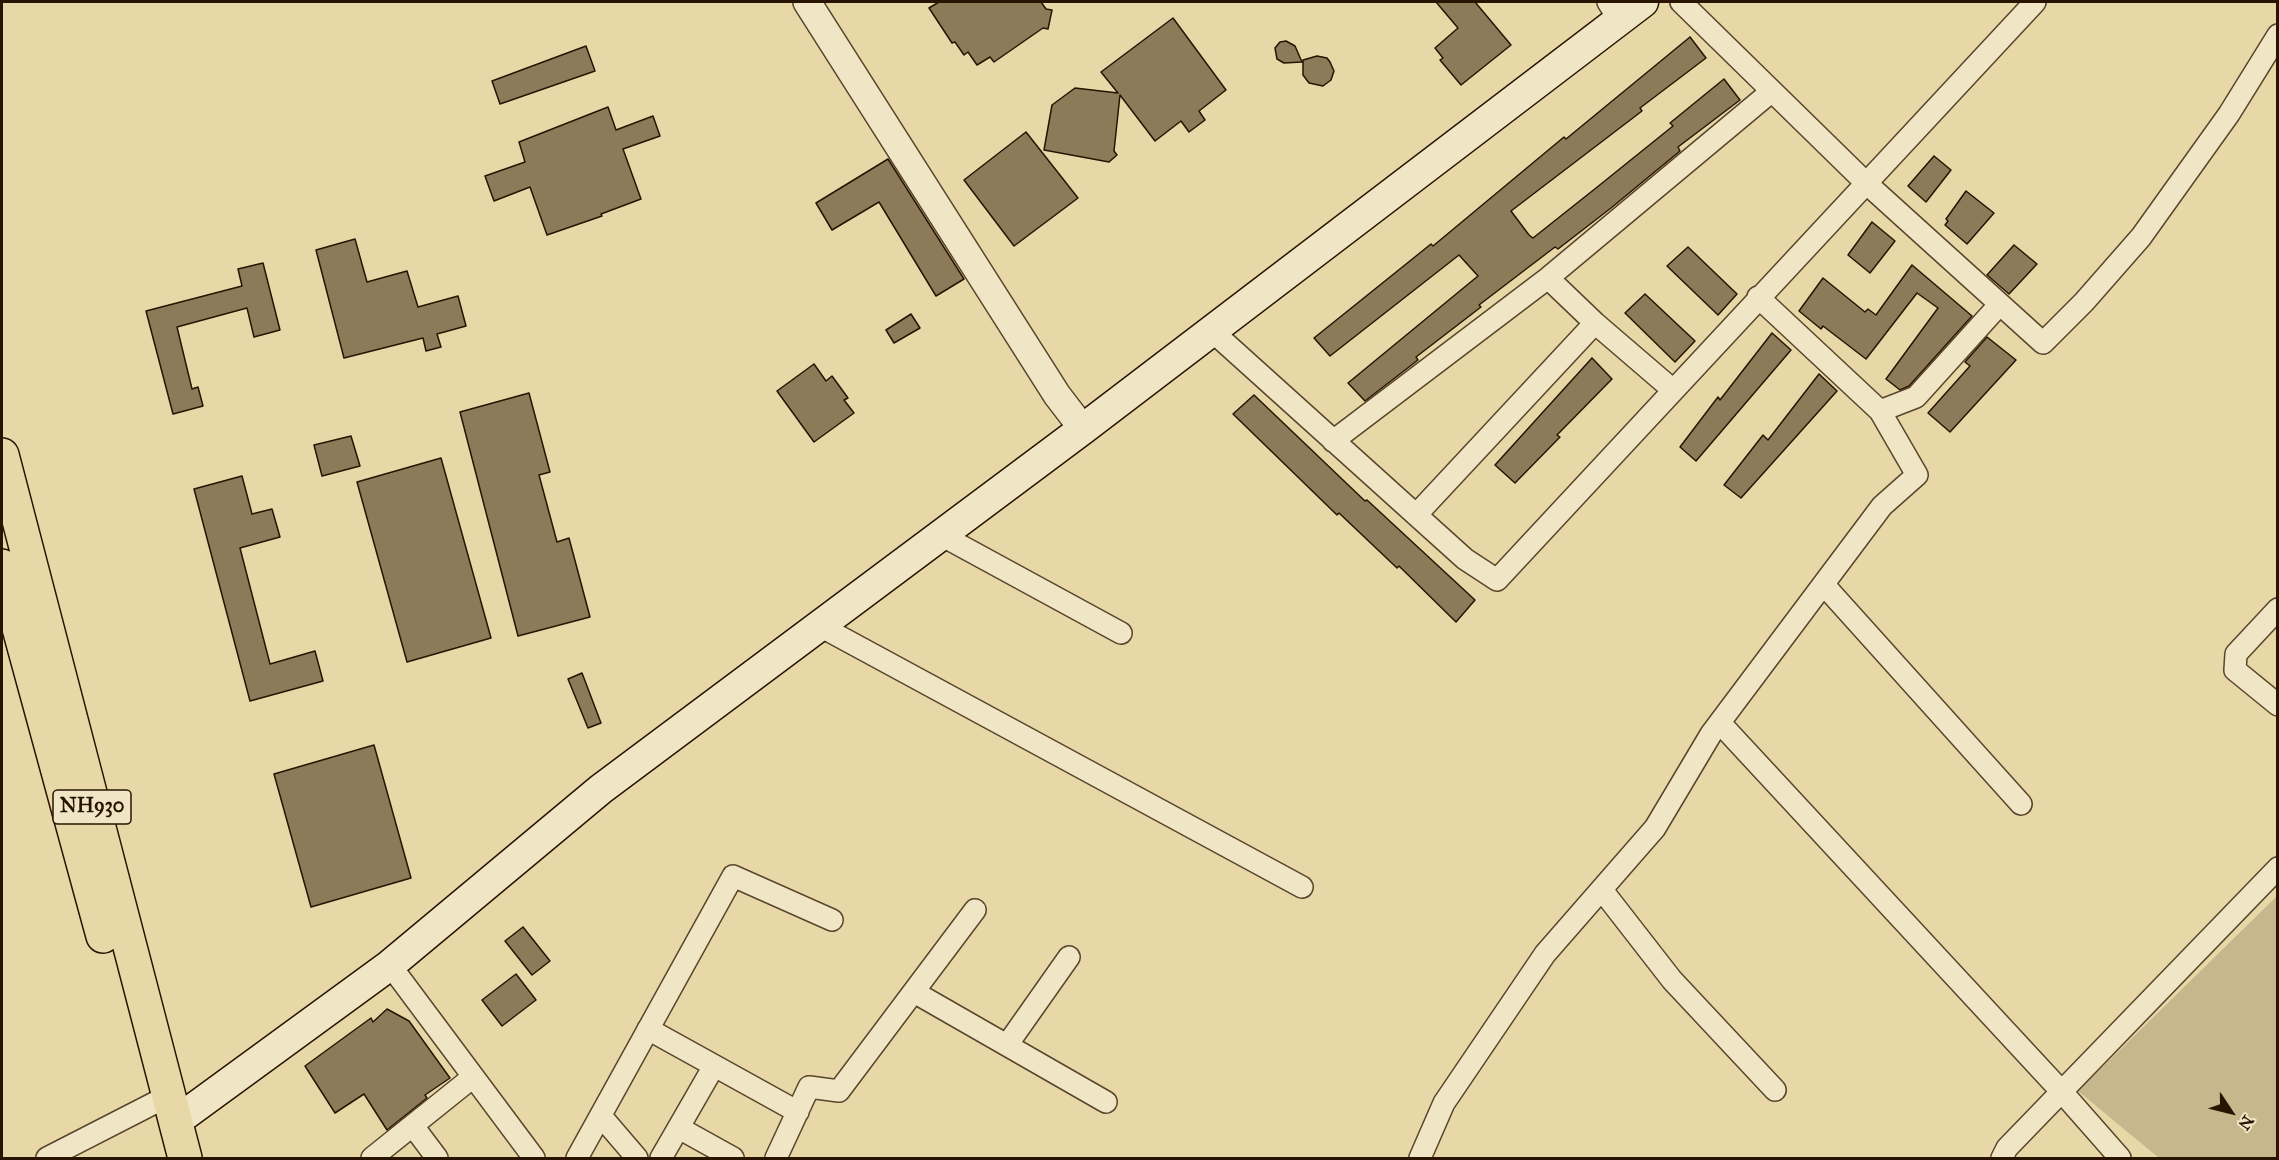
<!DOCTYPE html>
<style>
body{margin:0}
#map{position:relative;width:2279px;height:1160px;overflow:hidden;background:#e8d8a8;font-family:"IM FELL Great Primer",serif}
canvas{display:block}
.frame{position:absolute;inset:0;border:3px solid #281401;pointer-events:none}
.north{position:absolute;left:2201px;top:1082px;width:60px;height:60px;-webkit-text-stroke:4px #f0e6c6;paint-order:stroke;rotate:125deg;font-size:16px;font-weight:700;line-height:24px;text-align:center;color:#281401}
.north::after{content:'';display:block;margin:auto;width:21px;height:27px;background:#281401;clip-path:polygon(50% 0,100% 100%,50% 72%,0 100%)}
</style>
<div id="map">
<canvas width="2279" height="1160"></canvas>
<div class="frame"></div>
<div class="north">N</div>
</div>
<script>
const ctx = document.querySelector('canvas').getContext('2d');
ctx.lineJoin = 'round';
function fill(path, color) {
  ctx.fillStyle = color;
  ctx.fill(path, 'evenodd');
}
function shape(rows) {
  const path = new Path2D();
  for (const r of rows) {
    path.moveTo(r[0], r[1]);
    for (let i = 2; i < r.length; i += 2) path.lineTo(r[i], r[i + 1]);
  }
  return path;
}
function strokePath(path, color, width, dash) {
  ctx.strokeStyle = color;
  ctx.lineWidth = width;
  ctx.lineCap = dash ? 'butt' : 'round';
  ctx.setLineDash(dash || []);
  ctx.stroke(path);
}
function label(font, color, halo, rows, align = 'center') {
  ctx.font = font + ' "IM FELL Great Primer",serif';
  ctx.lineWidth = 4.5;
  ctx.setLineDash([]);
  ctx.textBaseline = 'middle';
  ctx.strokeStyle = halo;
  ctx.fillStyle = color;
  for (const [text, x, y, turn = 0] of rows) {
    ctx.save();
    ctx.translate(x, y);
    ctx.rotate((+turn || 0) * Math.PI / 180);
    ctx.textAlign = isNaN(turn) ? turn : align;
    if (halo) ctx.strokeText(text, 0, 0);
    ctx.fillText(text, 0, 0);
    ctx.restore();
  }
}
const green = shape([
 [2276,897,2277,1158,2159,1158,2078,1091]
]);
const building = shape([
 [939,2,1041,2,1046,9,1052,10,1048,29,1043,28,994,62,990,57,977,65,968,52,964,55,955,42,952,43,929,8,939,2],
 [1436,2,1475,2,1511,45,1461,85,1440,60,1443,58,1435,48,1458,28,1436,2],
 [1173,18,1226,90,1199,111,1205,120,1189,132,1181,121,1155,141,1120,95,1114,151,1117,155,1109,162,1044,150,1052,105,1075,88,1118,93,1101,72,1173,18],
 [1690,37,1706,58,1640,108,1642,111,1511,211,1529,235,1533,238,1596,188,1673,126,1670,123,1724,79,1740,100,1678,147,1680,151,1611,208,1558,249,1555,247,1479,305,1481,307,1416,357,1418,360,1365,401,1348,383,1478,276,1459,255,1330,356,1314,338,1431,244,1433,246,1564,137,1566,139,1690,37],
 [1286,41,1295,46,1302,62,1284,63,1277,59,1275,48,1280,42,1286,41],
 [586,46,595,71,500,104,492,81,586,46],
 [1317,56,1327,58,1330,62,1334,71,1331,80,1323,86,1309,83,1303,75,1303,60,1317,56],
 [608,107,616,130,653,116,660,136,623,149,641,199,601,214,602,216,547,235,530,187,494,201,485,176,525,162,519,142,608,107],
 [1026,132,1078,198,1014,246,964,180,1026,132],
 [1934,156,1951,170,1926,202,1908,186,1934,156],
 [888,159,964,279,936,296,879,202,832,230,816,203,888,159],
 [1966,191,1994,213,1967,244,1945,225,1948,221,1946,219,1966,191],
 [1872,222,1895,241,1870,273,1848,255,1872,222],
 [355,239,367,282,407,271,418,307,458,296,466,326,437,334,441,347,426,351,423,338,344,358,316,250,355,239],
 [2014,245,2037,264,2009,294,1987,275,2014,245],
 [1688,247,1737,294,1718,315,1667,266,1688,247],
 [263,263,280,330,254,337,247,308,177,327,192,389,198,387,203,406,173,414,146,311,242,286,238,269,263,263],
 [1912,265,1972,316,1909,386,1900,390,1886,379,1938,308,1917,293,1866,359,1823,326,1821,329,1799,311,1823,278,1865,312,1868,309,1876,315,1912,265],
 [1645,294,1695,341,1675,362,1625,313,1645,294],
 [911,314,920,328,894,343,886,330,911,314],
 [1772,333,1791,350,1696,461,1680,447,1718,397,1720,400,1772,333],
 [1987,337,2016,360,1950,432,1928,413,1970,366,1965,362,1987,337],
 [1592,358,1612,379,1557,435,1560,437,1515,483,1495,465,1592,358],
 [814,364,826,381,832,376,848,398,844,400,854,413,814,442,777,391,814,364],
 [1819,374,1837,391,1741,498,1724,485,1763,435,1768,440,1819,374],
 [529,393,550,472,539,475,557,542,569,538,590,617,518,636,460,412,529,393],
 [1254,395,1365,501,1367,500,1475,600,1456,622,1399,566,1397,568,1339,513,1337,515,1233,414,1254,395],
 [351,436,360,466,322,476,314,445,351,436],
 [441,458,491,638,407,662,357,482,441,458],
 [242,476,252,514,272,509,280,537,240,548,270,664,315,651,323,681,250,701,194,489,242,476],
 [582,673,601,723,588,728,568,679,582,673],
 [374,745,411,878,311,907,274,774,374,745],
 [523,927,550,961,532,975,505,941,523,927],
 [516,974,536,1000,502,1026,482,1000,516,974],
 [387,1009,409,1021,450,1078,425,1095,427,1098,387,1130,364,1094,335,1113,305,1066,371,1018,373,1022,387,1009]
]);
const minor = shape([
 [1608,2,1619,20],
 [1681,2,1865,182,2043,343,2084,302,2141,237,2229,114,2278,35],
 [1548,278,1595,323,1673,390],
 [1212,331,1465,559,1497,580,2035,2],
 [1880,411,1916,397,2000,304],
 [1333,441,1548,278,1772,91],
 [1416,515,1595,323],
 [941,535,1121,633],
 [1824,585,2021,804],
 [2278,609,2236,654,2235,670,2278,705],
 [820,626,1302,887],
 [1720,723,2062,1092,2120,1158],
 [1602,890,1672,980,1775,1090],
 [390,965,534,1158],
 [914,992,1106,1102],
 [648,1029,798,1112],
 [1007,1045,1069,957],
 [601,1116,637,1158],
 [413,1126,437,1158],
 [679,1128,733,1158],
 [47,1158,168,1096],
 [372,1158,473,1077],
 [577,1158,733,876,832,920],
 [661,1158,714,1066],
 [776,1158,809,1087,839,1091,975,910],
 [1420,1158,1444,1103,1545,954,1655,828,1711,734,1882,506,1917,475,1880,411,1758,297],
 [2002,1158,2007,1148,2278,868]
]);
const tertiary = shape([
 [807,2,1057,395,1083,429]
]);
const secondary = shape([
 [175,1122,390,965,601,789,1083,429,1643,2]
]);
const trunk = shape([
 [2,455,185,1158],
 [2,566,103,936]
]);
const shields = [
 [92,807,78]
];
const shieldNames = [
 ["NH930",92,807]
];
fill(green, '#c7b78c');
fill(building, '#8c7a58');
strokePath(building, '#281401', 1.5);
strokePath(minor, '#58452b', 24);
strokePath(tertiary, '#58452b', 30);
strokePath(secondary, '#281401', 33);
strokePath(trunk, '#281401', 36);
strokePath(minor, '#f0e6c6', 21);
strokePath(tertiary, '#f0e6c6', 27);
strokePath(secondary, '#f0e6c6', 30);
strokePath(trunk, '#e8d8a8', 33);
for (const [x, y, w] of shields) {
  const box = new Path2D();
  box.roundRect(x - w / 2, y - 17, w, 34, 4.5);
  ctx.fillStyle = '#f0e6c6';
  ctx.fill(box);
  strokePath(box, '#281401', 1.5);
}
label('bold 20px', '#281401', null, shieldNames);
</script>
